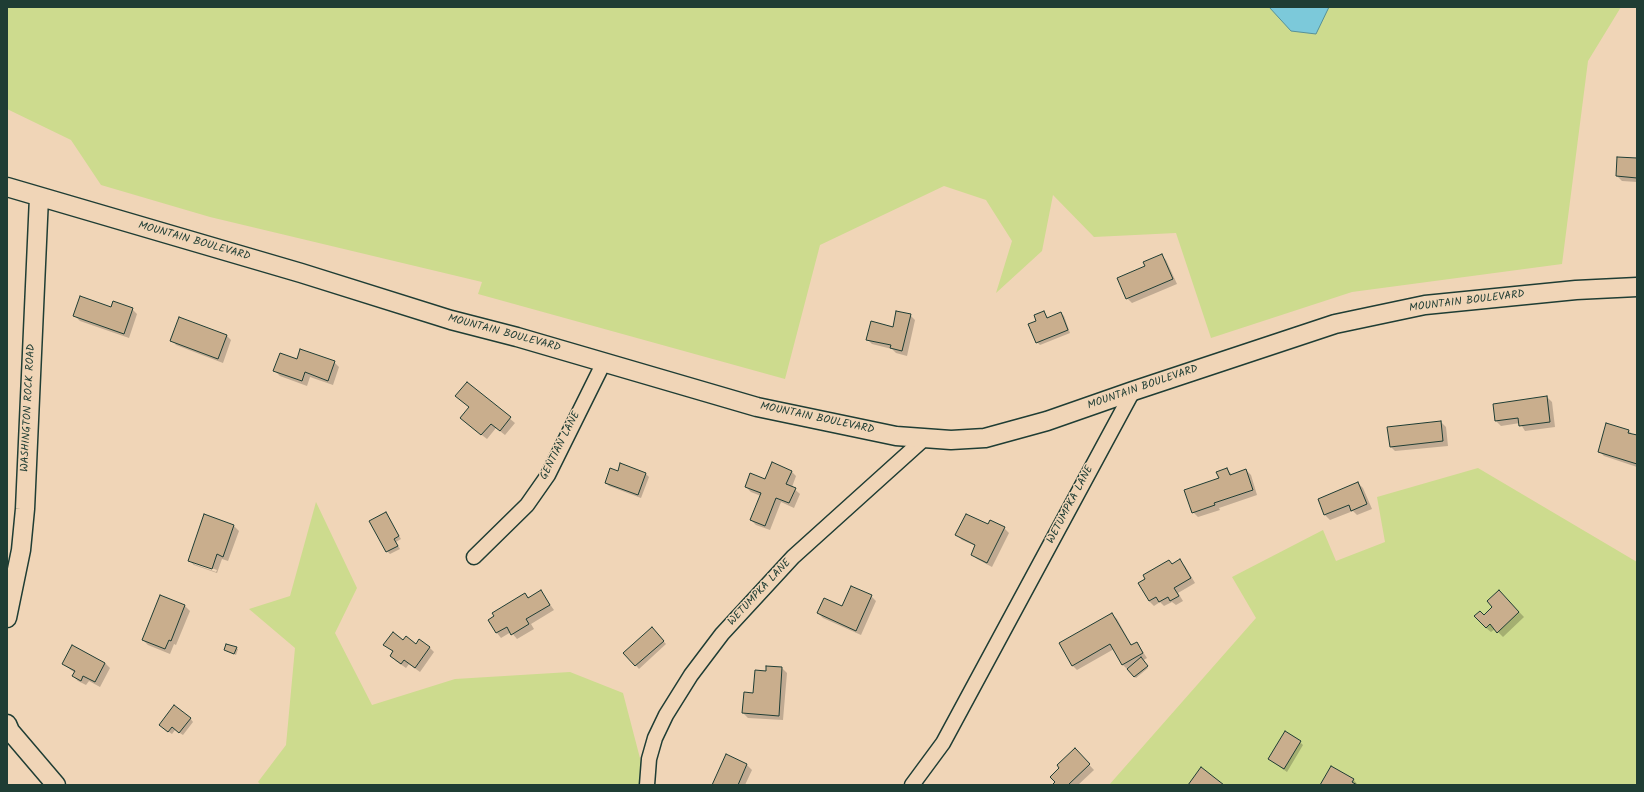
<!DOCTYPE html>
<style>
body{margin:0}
#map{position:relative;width:1644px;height:792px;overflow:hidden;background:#f0d5b7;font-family:Kalam,sans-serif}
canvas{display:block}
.frame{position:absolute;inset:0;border:8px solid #1f3d34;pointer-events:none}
</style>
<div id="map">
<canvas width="1644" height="792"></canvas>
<div class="frame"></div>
</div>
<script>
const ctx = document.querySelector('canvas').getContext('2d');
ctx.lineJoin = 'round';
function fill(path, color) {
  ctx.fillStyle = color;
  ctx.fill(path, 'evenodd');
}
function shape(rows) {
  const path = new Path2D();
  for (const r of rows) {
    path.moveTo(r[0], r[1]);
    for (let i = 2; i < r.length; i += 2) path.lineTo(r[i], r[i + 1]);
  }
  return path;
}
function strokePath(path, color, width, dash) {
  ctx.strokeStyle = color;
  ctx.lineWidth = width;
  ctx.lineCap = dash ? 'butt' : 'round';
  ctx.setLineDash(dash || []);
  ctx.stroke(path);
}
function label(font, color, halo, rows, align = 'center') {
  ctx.font = font + ' Kalam,sans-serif';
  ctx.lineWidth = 3;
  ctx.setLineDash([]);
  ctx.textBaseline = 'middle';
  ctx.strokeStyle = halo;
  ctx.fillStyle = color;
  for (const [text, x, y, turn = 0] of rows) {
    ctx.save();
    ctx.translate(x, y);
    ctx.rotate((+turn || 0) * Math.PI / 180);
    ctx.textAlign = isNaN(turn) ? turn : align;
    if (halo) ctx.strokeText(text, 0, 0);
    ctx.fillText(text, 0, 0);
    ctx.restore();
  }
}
const green = shape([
 [7,7,1621,7,1588,61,1562,264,1352,292,1211,338,1176,233,1094,237,1053,195,1042,251,996,293,1012,241,986,200,944,186,820,245,785,379,478,294,482,282,210,217,101,185,71,140,7,109],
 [1478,468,1637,562,1637,785,1109,785,1256,618,1232,577,1323,530,1336,561,1385,542,1377,497],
 [316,502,357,588,335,633,372,705,455,679,570,672,623,693,647,785,261,785,258,782,286,745,295,648,249,609,290,596]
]);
const water = shape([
 [1269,7,1329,7,1316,34,1291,31,1269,7]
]);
const shadow = shape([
 [1637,159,1637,182,1622,181,1617,176],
 [1161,255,1166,260,1177,284,1132,303,1127,298,1146,267],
 [112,308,132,309,137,314,129,338,80,321,75,316],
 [1044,312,1048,318,1061,313,1064,316,1070,333,1040,345,1037,342,1038,321],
 [910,315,915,320,907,356,896,353,892,349,872,344,867,339,894,328],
 [226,335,231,340,223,363,176,345,172,340],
 [297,361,334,362,339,367,333,385,310,377,307,386,280,376,275,371],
 [467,383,515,423,505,435,496,428,487,439,466,423,470,408],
 [1547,397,1552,402,1555,427,1525,431,1520,423,1501,426,1496,421],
 [1441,422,1446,427,1448,446,1395,451,1390,446],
 [1629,431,1633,435,1637,436,1637,467,1604,456,1599,451],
 [1227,469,1232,475,1246,470,1251,475,1257,495,1219,508,1220,510,1198,517,1193,512],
 [791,471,796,476,792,487,800,494,794,508,781,502,770,530,756,525,751,520,761,496,751,492,746,487],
 [646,474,649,477,641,498,609,486,606,483],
 [1358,483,1363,488,1372,509,1357,515,1353,511,1330,520,1325,515,1319,499],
 [386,513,401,539,396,542,400,549,390,554,387,551],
 [205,516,234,526,239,531,228,561,222,559,217,573,194,565,189,560],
 [194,562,217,570,216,572,194,564],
 [988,526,1004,528,1009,533,992,567,977,559,972,554,976,546,962,540,957,535],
 [1169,561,1173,565,1180,561,1185,566,1195,583,1178,593,1183,601,1176,605,1172,602,1164,606,1160,602,1154,606,1149,601],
 [1499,591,1524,617,1503,637,1495,629,1491,632,1486,628],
 [541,592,554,610,531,624,534,629,517,639,511,632,501,638,497,633,489,620,525,594,529,598],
 [160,596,185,606,190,611,176,645,174,644,170,654,148,645,143,640],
 [871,596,876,601,861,635,823,618,818,613,842,607],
 [1112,614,1117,619,1132,646,1137,643,1147,658,1142,661,1148,668,1136,678,1122,664,1114,649,1077,670,1072,665],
 [655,632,666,644,639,669,625,653],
 [404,641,429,647,434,652,420,672,409,664,406,668,396,661,391,656,394,652,385,644],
 [236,648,238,649,236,655,225,650],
 [105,663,110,668,100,687,89,681,86,685,78,681,73,676,75,673,63,664],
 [782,668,787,673,783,720,748,718,743,713,767,672],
 [190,718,193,722,183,735,175,730,172,734,163,728],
 [1300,742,1303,745,1287,772,1269,759],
 [1075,750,1094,770,1078,785,1054,785,1057,782,1061,768],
 [727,756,747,765,752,770,745,785,713,785],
 [1353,779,1358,785,1321,785]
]);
const building = shape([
 [1617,157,1637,158,1637,178,1616,176,1617,157],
 [1162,254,1173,279,1126,299,1117,278,1145,266,1143,262,1162,254],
 [80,296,111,307,113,301,133,308,124,334,73,316,80,296],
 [896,311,911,314,902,351,890,348,891,345,866,340,871,321,893,327,896,311],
 [1044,311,1047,318,1061,312,1068,330,1036,343,1028,324,1036,321,1034,315,1044,311],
 [179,317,227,335,218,359,170,341,179,317],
 [300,349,335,361,328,381,305,372,302,381,273,371,280,353,297,359,300,349],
 [467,382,511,417,500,431,491,424,481,435,460,418,469,407,455,396,467,382],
 [1547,396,1550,422,1519,426,1518,418,1495,421,1493,404,1547,396],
 [1441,421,1443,441,1390,447,1387,427,1441,421],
 [1606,423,1629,430,1628,433,1637,435,1637,464,1598,452,1606,423],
 [772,462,792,471,786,484,796,488,789,503,776,498,765,526,750,520,761,493,745,487,750,473,765,479,772,462],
 [620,463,646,473,638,495,605,483,610,468,618,471,620,463],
 [1227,468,1230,475,1246,469,1253,490,1214,503,1215,505,1192,513,1184,490,1219,478,1216,472,1227,468],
 [1358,482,1367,504,1351,511,1349,505,1324,515,1318,499,1358,482],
 [386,512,399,536,394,539,398,546,386,552,369,521,386,512],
 [204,514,234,525,223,557,217,554,212,569,188,561,204,514],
 [966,514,988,524,990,520,1005,527,987,563,971,555,975,545,955,535,966,514],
 [1180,559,1191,578,1174,588,1179,596,1170,601,1168,597,1159,602,1156,597,1149,601,1138,583,1145,579,1143,575,1169,560,1172,564,1180,559],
 [851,586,872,595,856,631,817,613,824,598,842,606,851,586],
 [541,590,550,605,526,619,529,624,511,635,507,627,496,633,488,620,494,616,492,613,525,593,528,598,541,590],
 [1499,590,1519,612,1497,633,1490,624,1486,628,1474,616,1480,611,1484,615,1492,607,1487,601,1499,590],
 [160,595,185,605,171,641,169,640,165,649,142,640,160,595],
 [1112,613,1131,645,1137,642,1143,653,1122,665,1110,644,1072,666,1059,643,1112,613],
 [652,627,664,641,635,666,623,653,652,627],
 [393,632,403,640,406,636,416,644,419,639,430,647,415,668,404,660,401,664,390,656,393,651,383,645,393,632],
 [226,644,237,647,234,654,224,650,226,644],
 [72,645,105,663,95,682,83,676,81,681,72,676,75,671,62,664,72,645],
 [1141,657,1148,666,1134,677,1127,669,1141,657],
 [766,666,782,667,779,716,742,713,744,692,753,693,755,670,766,671,766,666],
 [174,705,191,718,179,733,172,727,168,732,159,725,174,705],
 [1285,731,1301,741,1284,769,1268,759,1285,731],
 [1075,748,1090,764,1068,785,1052,785,1055,782,1050,777,1059,768,1057,765,1075,748],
 [726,754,747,764,738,785,712,785,726,754],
 [1331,766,1354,779,1352,782,1357,785,1320,785,1331,766],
 [1201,767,1224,785,1188,785,1201,767]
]);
const minor = shape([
 [474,557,527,505,548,475,604,362],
 [647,785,649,759,655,738,666,715,691,675,722,634,793,557,925,438],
 [912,785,943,743,1133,391]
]);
const tertiary = shape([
 [7,187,301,273,451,320,517,337,757,407,896,436,951,440,985,438,1047,421,1133,391,1335,324,1425,305,1576,290,1637,287],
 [7,618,21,550,25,509,39,197],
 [7,724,10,731,56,785]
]);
const streetNames = [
 ["MOUNTAIN BOULEVARD",194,242,16],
 ["MOUNTAIN BOULEVARD",1467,302,-7],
 ["MOUNTAIN BOULEVARD",504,334,15],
 ["MOUNTAIN BOULEVARD",1143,388,-19],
 ["WASHINGTON ROCK ROAD",29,408,-87],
 ["MOUNTAIN BOULEVARD",817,419,12],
 ["GENTIAN LANE",561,446,-63],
 ["WETUMPKA LANE",1071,505,-62],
 ["WETUMPKA LANE",760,593,-47]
];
fill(green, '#cddb8e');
fill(water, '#7cc9da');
strokePath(water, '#579198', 1);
fill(shadow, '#0003');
fill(building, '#c9ae8d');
strokePath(building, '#1f3d34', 1);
strokePath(minor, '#1f3d34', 17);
strokePath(tertiary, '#1f3d34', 21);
strokePath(minor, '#f0d5b7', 14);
strokePath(tertiary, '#f0d5b7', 18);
label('11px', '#1f3d34', '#f0d5b7', streetNames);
</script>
